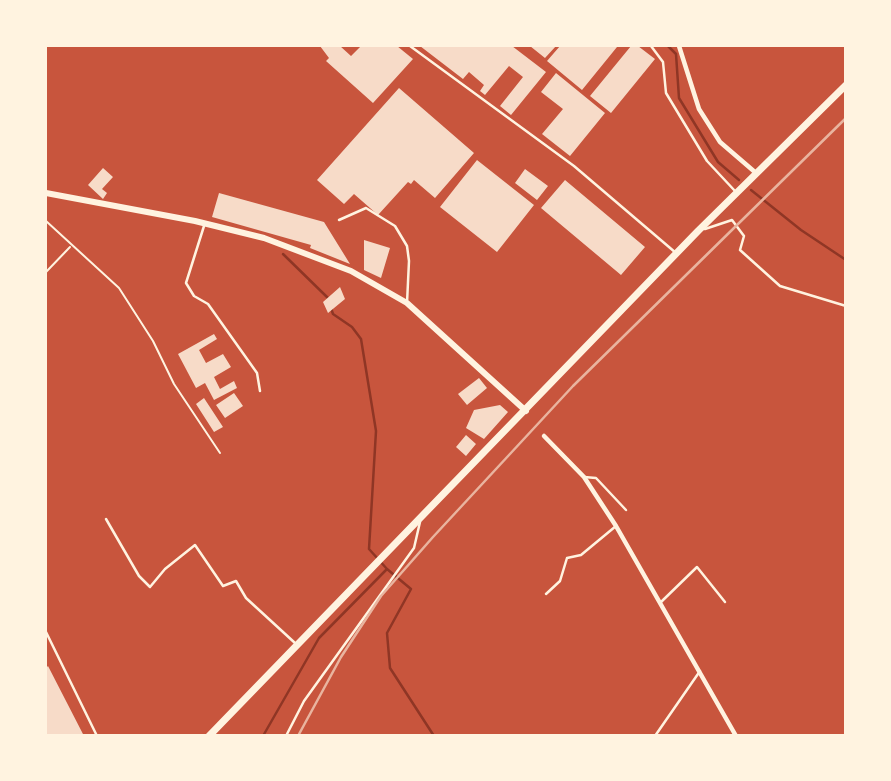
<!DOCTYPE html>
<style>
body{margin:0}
#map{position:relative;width:891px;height:781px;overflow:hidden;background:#c8553d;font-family:Arial,sans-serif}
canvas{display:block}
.frame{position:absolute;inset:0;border:47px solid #fff3e0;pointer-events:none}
</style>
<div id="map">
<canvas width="891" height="781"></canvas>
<div class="frame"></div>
</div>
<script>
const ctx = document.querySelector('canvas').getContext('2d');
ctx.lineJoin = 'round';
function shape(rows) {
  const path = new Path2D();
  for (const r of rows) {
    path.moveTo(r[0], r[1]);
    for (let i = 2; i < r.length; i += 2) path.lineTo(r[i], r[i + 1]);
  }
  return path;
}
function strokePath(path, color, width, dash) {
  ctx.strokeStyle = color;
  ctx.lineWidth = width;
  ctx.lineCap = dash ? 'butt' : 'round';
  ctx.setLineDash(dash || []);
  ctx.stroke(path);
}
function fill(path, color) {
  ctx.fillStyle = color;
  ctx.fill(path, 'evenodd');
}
const stream = shape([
 [668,46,676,54,679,98,718,162,739,180],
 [751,190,801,230,846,260],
 [283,254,328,298],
 [387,569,411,589,387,633,390,668,434,736],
 [263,736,319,638,387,569,369,549,376,431,361,339,352,327,333,314,331,308]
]);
const building = shape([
 [320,46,340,46,351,56,361,46,397,46,413,59,373,103,326,61,329,58],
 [420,46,512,46,546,72,511,115,500,106,523,77,509,66,485,95,480,91,484,85,469,72,463,79],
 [530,46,556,46,545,58],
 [560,46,617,46,617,47,582,90,547,61],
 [631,46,638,46,655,59,611,113,590,96],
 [556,73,605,113,570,156,542,134,563,109,541,92],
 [399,88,474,153,435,198,414,180,411,184,408,182,378,215,354,194,344,204,317,180],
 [477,160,534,205,497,252,440,207],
 [103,168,113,177,102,189,107,193,103,199,88,185],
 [525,169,548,186,537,200,515,183],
 [565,180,645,247,621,275,541,208],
 [219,193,324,222,350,264,310,248,311,245,212,217],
 [364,240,390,248,381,278,364,270],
 [340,287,345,299,328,313,323,302],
 [214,334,217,339,199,350,206,363,223,354,231,367,214,377,220,389,234,381,237,388,214,400,205,383,196,388,178,354],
 [479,378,487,388,467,405,458,394],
 [234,393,243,406,225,418,216,405],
 [204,398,223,427,214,432,196,404],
 [500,405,508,412,484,439,466,428,474,410],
 [466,435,476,444,466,456,456,447],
 [48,666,84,736,46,736,46,668]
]);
const path = shape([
 [46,221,119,288,153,341,174,384,220,453],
 [46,272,70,247]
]);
const service = shape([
 [410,46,574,166,676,253],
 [651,46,663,62,666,93,707,161,735,191],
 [339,220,366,208,395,226,407,246,409,261,407,303],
 [204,226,186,283,194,296,208,304,257,373,260,391],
 [705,229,732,220,744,236,740,250,780,286,846,306],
 [584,477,596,478,626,510],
 [106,519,139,576,150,587,165,569,195,545,223,586,236,581,246,598,295,643],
 [546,594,560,581,567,558,581,555,616,526],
 [660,603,697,567,725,602],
 [46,632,97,736],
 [286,736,304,701,414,548,420,522],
 [655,736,700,671]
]);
const minor = shape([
 [679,46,699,109,720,142,756,173],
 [544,436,584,477,616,526,736,736]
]);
const tertiary = shape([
 [46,193,195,221,264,238,351,271,407,303,526,411]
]);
const secondary = shape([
 [209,736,698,231,846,85]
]);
const rail = shape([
 [298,736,341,657,381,596,433,537,573,386,846,118]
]);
strokePath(stream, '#8f3625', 2.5);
fill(building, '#f7dbc8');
strokePath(path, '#fff3e0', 2);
strokePath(service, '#fff3e0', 2.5);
strokePath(minor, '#fff3e0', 4.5);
strokePath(tertiary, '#fff3e0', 6);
strokePath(secondary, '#fff3e0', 7);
strokePath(rail, '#e9b49f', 2.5);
</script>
